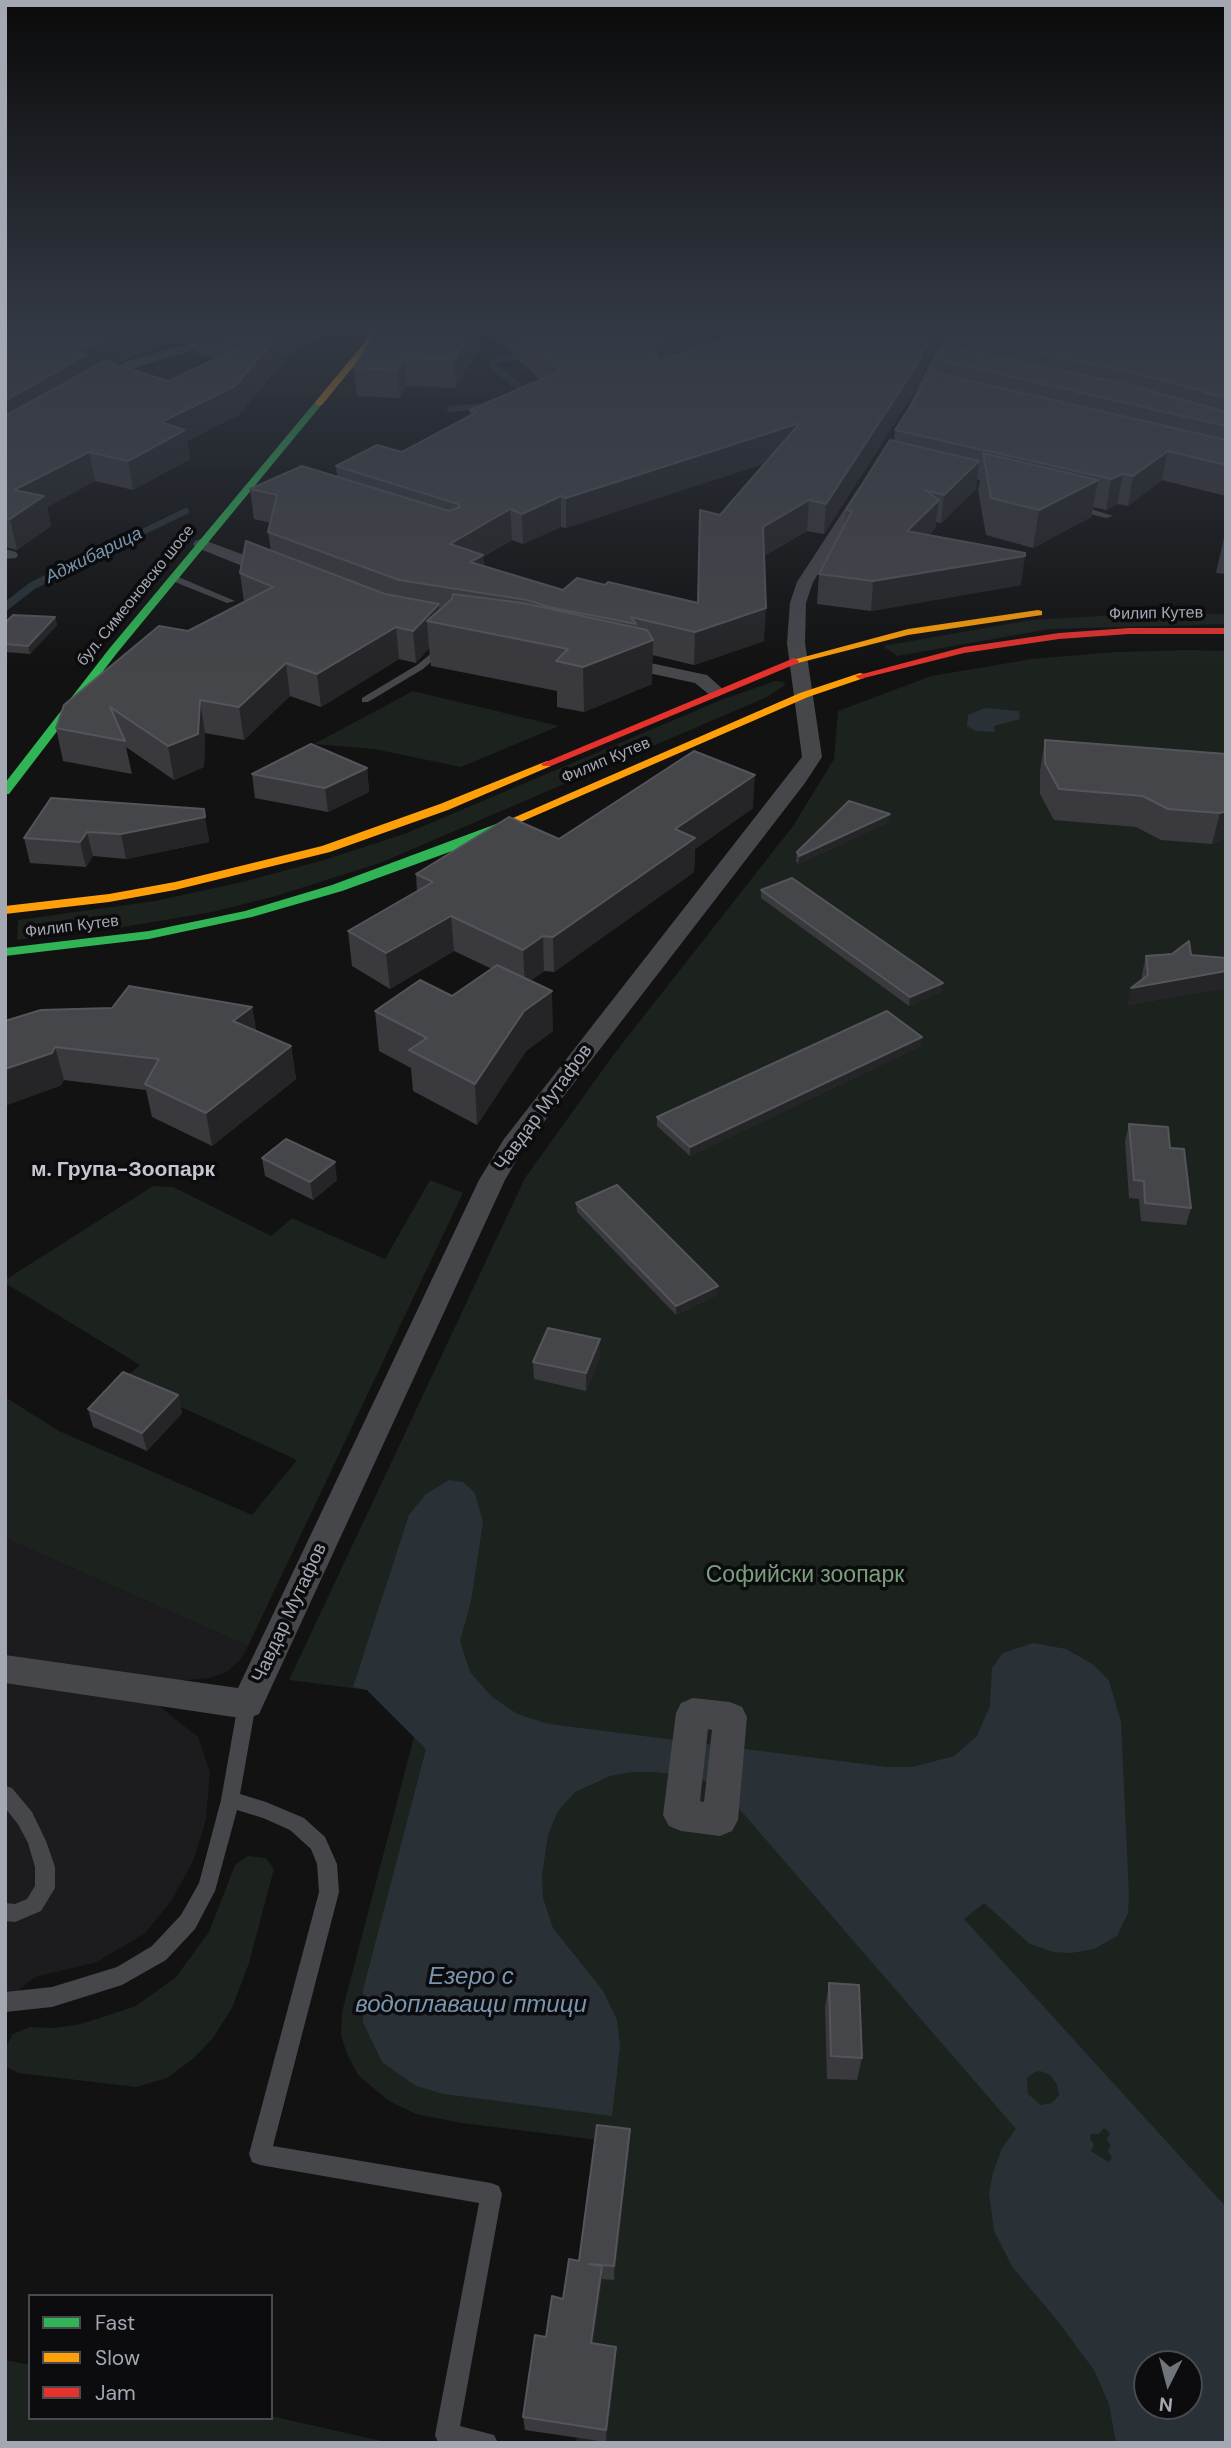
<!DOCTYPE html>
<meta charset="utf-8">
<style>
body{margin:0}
#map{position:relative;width:1231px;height:2448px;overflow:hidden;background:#121212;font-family:"DM Sans",sans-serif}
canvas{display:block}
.frame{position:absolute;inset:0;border:7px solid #a3a8b3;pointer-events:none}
.legend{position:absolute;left:28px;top:2294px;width:245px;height:126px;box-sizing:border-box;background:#0c0c0e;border:2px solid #484a50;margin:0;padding:9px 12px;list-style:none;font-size:21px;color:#a3a8b3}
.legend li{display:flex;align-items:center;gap:14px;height:35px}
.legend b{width:35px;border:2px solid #484a50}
.north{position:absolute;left:1133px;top:2350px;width:70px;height:70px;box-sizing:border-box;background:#0c0c0e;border:2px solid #484a50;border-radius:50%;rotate:186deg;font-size:19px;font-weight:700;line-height:28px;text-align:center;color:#a3a8b3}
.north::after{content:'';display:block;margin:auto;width:24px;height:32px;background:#70747b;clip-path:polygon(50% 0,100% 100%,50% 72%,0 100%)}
</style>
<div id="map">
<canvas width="1231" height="2448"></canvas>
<div class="frame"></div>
<ul class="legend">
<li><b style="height:9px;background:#30b455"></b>Fast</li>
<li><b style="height:9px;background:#ff9f0a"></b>Slow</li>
<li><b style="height:9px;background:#e5322d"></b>Jam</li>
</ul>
<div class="north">N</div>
</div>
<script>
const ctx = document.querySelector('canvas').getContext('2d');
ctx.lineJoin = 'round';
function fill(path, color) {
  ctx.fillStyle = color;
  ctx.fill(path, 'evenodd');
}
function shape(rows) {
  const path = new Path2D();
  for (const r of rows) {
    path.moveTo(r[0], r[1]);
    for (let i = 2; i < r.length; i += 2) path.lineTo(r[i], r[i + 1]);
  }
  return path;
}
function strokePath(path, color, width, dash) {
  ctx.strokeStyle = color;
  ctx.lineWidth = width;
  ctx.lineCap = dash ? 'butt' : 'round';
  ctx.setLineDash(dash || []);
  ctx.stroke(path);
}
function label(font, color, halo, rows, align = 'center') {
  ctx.font = font + ' "DM Sans",sans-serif';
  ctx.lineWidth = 7;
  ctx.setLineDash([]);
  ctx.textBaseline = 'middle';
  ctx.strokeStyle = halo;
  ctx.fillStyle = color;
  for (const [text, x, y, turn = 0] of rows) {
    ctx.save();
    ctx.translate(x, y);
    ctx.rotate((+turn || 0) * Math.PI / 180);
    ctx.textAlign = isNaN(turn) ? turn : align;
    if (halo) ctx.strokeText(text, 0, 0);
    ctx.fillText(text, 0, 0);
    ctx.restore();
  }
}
const built = shape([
 [5,1538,248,1646,241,1659,227,1672,209,1678,162,1682,155,1703,198,1737,210,1772,206,1819,194,1859,172,1900,145,1933,97,1962,35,1977,5,2001]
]);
const green = shape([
 [1150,613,1226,614,1226,624,1050,629,897,656,883,646,1031,620],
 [1191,650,1226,651,1226,2443,576,2443,577,2437,525,2430,536,2348,547,2349,579,2275,598,2140,462,2123,416,2114,389,2101,358,2075,347,2054,341,2035,342,2012,414,1737,367,1690,289,1680,525,1178,614,1054,793,826,834,759,838,711,931,676,1032,659,1117,652],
 [1147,2364,1189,2364,1189,2406,1147,2406],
 [775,681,784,682,785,685,767,697,380,863,276,896,212,912,112,929,17,940,18,920,155,901,242,882,324,860,407,833,721,700],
 [413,691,559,726,461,767,374,749,314,744],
 [430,1180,463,1193,248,1646,5,1538,5,1397,59,1431,252,1515,297,1460,122,1380,140,1365,5,1283,5,1280,153,1186,173,1187,271,1236,292,1218,385,1259],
 [248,1856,266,1858,274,1869,249,1963,232,2008,213,2038,194,2058,167,2078,136,2087,18,2073,5,2066,5,2049,13,2034,30,2027,53,2028,81,2024,136,2006,176,1977,209,1932,235,1865],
 [5,2360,30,2365,30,2418,271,2416,390,2443,5,2443]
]);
const water = shape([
 [985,708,1019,711,1020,719,994,726,995,732,976,731,967,726,968,715],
 [449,1480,463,1482,475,1493,483,1522,471,1601,460,1641,470,1672,491,1696,517,1714,549,1724,887,1767,912,1767,954,1756,977,1736,990,1706,992,1668,1003,1653,1033,1643,1066,1649,1094,1665,1109,1681,1121,1722,1129,1897,1128,1913,1117,1936,1094,1949,1071,1953,1054,1952,1030,1944,984,1903,964,1919,1226,2207,1226,2443,1116,2443,1109,2404,1094,2370,1057,2320,1013,2268,994,2231,989,2193,993,2173,1002,2148,1016,2129,724,1791,716,1785,690,1776,655,1772,631,1772,610,1776,575,1792,558,1811,548,1835,542,1875,543,1898,553,1928,603,1991,617,2020,620,2046,612,2116,444,2094,416,2086,382,2062,363,2022,363,1990,426,1749,367,1690,353,1687,409,1515,426,1494],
 [1040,2071,1050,2075,1057,2084,1059,2095,1052,2103,1041,2105,1028,2094,1027,2078,1035,2072],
 [1104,2128,1110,2133,1107,2140,1111,2146,1108,2151,1112,2158,1108,2162,1091,2151,1094,2144,1090,2139,1091,2134,1099,2134],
 [1147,2364,1189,2364,1189,2406,1147,2406]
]);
const streamFar1 = shape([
 [742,330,753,330],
 [515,399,519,397,522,389,492,366,496,360,526,355],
 [450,409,490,406],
 [56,574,186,511]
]);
const stream = shape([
 [5,607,32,586,60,572]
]);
const lane = shape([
 [1072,505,1078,505,1113,516,1106,518,1072,509,1072,505],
 [170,576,176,576,235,601,227,603,170,580,170,576],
 [444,643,449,646,447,648,423,669,368,702,362,702,362,698,417,665,444,643],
 [247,1696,253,1699,256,1704,240,1794,266,1802,304,1818,325,1837,337,1864,339,1892,273,2146,491,2183,499,2186,502,2194,460,2426,494,2435,498,2443,438,2443,435,2435,479,2203,260,2165,252,2162,249,2154,319,1892,317,1864,311,1849,290,1830,263,1818,237,1810,215,1891,195,1929,166,1960,122,1985,52,2007,5,2012,5,1992,52,1987,117,1967,152,1946,181,1915,199,1883,221,1800,238,1704,241,1699,247,1696],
 [5,1786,12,1788,32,1812,46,1841,55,1867,55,1888,41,1911,15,1922,5,1921,5,1903,15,1904,27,1899,35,1886,35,1867,28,1843,18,1824,5,1808,5,1786]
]);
const street = shape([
 [237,330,259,330,134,368,103,390,98,391,91,387,124,362,237,330],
 [946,330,959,330,924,404,917,408,912,407,910,404,946,330],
 [864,485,872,490,813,582,806,603,805,643,822,757,805,783,523,1149,505,1180,259,1714,247,1719,5,1683,5,1655,238,1688,479,1180,504,1139,802,757,787,643,790,603,797,582,859,487,864,485],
 [201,539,282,569,284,573,282,577,270,577,195,547,193,544,195,541,201,539],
 [5,549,16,552,18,555,16,558,5,559,5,549],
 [617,656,707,675,726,692,717,697,711,696,695,683,611,665,608,661,611,657,617,656],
 [693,1698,730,1702,742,1707,747,1717,738,1820,732,1831,720,1836,681,1831,669,1826,663,1815,676,1713,681,1703,693,1698],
 [708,1729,712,1730,704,1802,700,1801,708,1729]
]);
const fast = shape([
 [316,401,323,403,117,653,9,794,5,794,5,783,109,649,316,401],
 [496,824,500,825,500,831,455,850,342,891,252,917,149,939,5,956,5,948,149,931,245,911,332,885,496,824]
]);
const slow = shape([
 [375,330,383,330,322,405,316,405,316,401,375,330],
 [1038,610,1042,611,1042,615,908,635,794,664,789,661,908,629,1038,610],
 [860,673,864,674,864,678,808,697,500,831,492,831,490,828,800,693,860,673],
 [547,761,551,762,551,766,448,810,330,852,175,890,109,902,5,914,5,906,109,894,175,882,322,846,440,804,547,761]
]);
const jam = shape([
 [1129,628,1226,628,1226,634,1129,634,1059,639,964,653,860,679,855,676,964,647,1059,633,1129,628],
 [794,658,799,661,798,663,551,766,543,766,541,764,794,658]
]);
const wall = shape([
 [5,330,325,330,314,343,294,348,239,415,187,441,190,459,133,490,95,481,47,507,51,526,17,550,5,547],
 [195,339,196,352,216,359,168,381,114,364,168,342,176,345],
 [379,330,726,330,698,348,915,391,824,534,807,531,764,556,764,641,694,665,652,655,652,684,584,712,557,707,557,691,431,666,429,648,416,663,399,659,321,707,290,696,244,740,205,733,204,767,174,780,126,747,132,774,63,761,56,728,188,631,244,602,240,573,271,551,268,532,271,523,254,519,250,489,337,477,336,466,402,452,470,415,470,410,540,380,488,332,456,388,406,386,400,398,357,396,354,368],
 [765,463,720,515,698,603,605,585,563,590,484,566,483,557,512,540,523,544,561,527,566,528],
 [952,330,1226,330,1226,496,1162,480,1128,506,1117,504,1106,510,1093,507,1091,517,1033,548,986,535,978,490,980,480,977,479,976,489,941,523,936,522,935,529,929,535,1021,585,871,611,817,604,819,574,844,525,846,510,894,441,895,430,937,373,939,360,949,346],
 [1226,529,1226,574,1216,573],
 [55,617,57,625,30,654,5,652,5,623],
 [1045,740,1226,754,1226,838,1212,844,1161,840,1136,827,1054,820,1040,794,1040,770],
 [367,768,369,792,328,812,255,798,252,774],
 [51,798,208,834,209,842,126,859,93,856,86,867,30,863,24,838],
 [753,808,695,849,694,872,554,972,544,971,530,981,553,1031,526,1051,477,1125,413,1091,411,1068,379,1051,375,1011,452,996,492,969,454,951,390,989,352,966,348,931,417,892,416,874,559,839],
 [889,822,798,864,796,861,797,852],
 [761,890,941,992,909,1006,761,898],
 [1191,955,1226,958,1226,988,1127,1005,1142,979,1142,974,1146,956],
 [252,1007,256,1030,291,1046,296,1079,212,1146,152,1117,146,1090,64,1080,60,1086,5,1021],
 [921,1046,690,1156,657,1126,657,1117],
 [1129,1124,1170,1148,1191,1208,1186,1225,1141,1221,1139,1199,1129,1198,1125,1141],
 [262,1158,337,1180,313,1200,265,1176],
 [576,1203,717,1295,676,1315,577,1212],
 [600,1357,586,1391,534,1379,533,1362],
 [178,1395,182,1413,147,1451,93,1427,88,1409],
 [829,1983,862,2058,857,2080,827,2079,825,2007],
 [630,2129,629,2144,614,2280,602,2279,593,2343,616,2360,606,2442,525,2430,523,2417,546,2337,579,2261]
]);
const shadedWall = shape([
 [123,330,167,330,168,342,123,359,90,376,5,433,5,401,76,352],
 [174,330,193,330,195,339,176,345],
 [283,330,325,330,314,343,294,348,239,415,187,441,190,459,133,490,128,461,161,422],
 [472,330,488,330,488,332,456,388,454,360],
 [682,330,726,330,652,376,652,348],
 [934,330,944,330,915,391,824,534,826,504],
 [1100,330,1117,330,1095,356],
 [404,358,406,386,400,398,398,370],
 [800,423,798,453,566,528,566,498],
 [1168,451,1162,480,1128,506,1133,476],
 [89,452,95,481,47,507,51,526,17,550,10,519,14,490],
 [979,461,976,489,941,523,944,495],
 [1123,474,1117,504,1106,510,1111,479],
 [1098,480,1091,517,1033,548,1039,510],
 [561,496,561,527,523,544,522,514],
 [809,500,807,531,761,558,763,527],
 [939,500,935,529,903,560,907,531],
 [510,509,512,540,483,557,485,587,450,544],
 [1025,556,1021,585,871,611,873,581],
 [439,604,440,624,427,621,429,648,416,663,413,631],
 [766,608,764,641,694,665,695,632],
 [55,617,57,625,30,654,28,646],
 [396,627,399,659,321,707,317,674],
 [653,640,652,684,584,712,583,667],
 [286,663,290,696,244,740,239,707],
 [200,700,205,733,204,767,174,780,168,746],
 [367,768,369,792,328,812,325,788],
 [755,775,753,808,695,849,694,872,554,972,553,937,675,829],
 [204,809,209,842,126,859,121,834],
 [1226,811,1226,838,1212,844,1220,813],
 [890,814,889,822,798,864,799,856],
 [87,832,93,856,86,867,80,842],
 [451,916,454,951,390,989,386,953],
 [543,936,544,971,525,985,523,950],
 [1226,971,1226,988,1127,1005,1131,988],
 [943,983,941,992,909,1006,910,997],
 [552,991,553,1031,526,1051,477,1125,475,1084,524,1011],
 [252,1007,257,1039,233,1021],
 [922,1037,921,1046,690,1156,690,1147],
 [291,1046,296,1079,212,1146,206,1113],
 [55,1047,64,1080,60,1086,5,1106,5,1069],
 [335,1162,337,1180,313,1200,310,1182],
 [718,1286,717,1295,676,1315,676,1306],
 [600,1339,600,1357,586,1391,586,1373],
 [178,1395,182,1413,147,1451,142,1433],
 [630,2129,629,2144,614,2280,614,2266],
 [602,2266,602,2280,592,2356,591,2343],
 [616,2347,616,2360,606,2442,606,2430]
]);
const building = shape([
 [5,330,123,330,76,352,86,355,5,401,5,330],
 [209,330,283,330,235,386,161,422,185,430,128,461,89,452,14,490,44,496,10,519,5,518,5,416,105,361,168,381,248,344,209,330],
 [379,330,472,330,454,360,404,358,398,370,354,368,371,339,379,330],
 [515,330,682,330,652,348,659,361,748,330,934,330,918,363,826,504,809,500,763,527,766,608,695,632,631,617,636,624,549,607,527,600,399,580,268,532,277,495,250,489,302,466,449,511,460,507,458,504,336,466,377,445,402,452,477,412,470,410,561,371,515,330],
 [800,423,720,515,700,510,698,603,608,582,605,585,577,578,563,590,470,562,483,555,450,544,510,509,522,514,561,496,566,498,800,423],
 [952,330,1102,330,1109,334,1116,330,1174,330,1226,342,1226,398,1143,375,951,334,952,330],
 [946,346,1133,386,1226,412,1226,426,939,360,946,346],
 [932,372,1226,440,1226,465,1168,451,1133,476,1123,474,1111,479,895,430,932,372],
 [890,440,979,461,944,495,925,490,939,500,907,531,1025,553,1025,556,873,581,819,574,852,511,846,510,890,440],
 [983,453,1098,480,1039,510,991,498,983,453],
 [246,541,385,594,439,604,413,631,396,627,317,674,286,663,239,707,200,700,198,734,168,746,110,707,125,741,56,728,64,705,159,626,188,631,273,587,240,573,246,541],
 [453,594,523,603,647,630,653,640,583,667,556,661,568,649,427,621,452,599,453,594],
 [13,615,55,617,28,646,5,644,5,623,13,615],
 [1045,740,1226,754,1226,811,1220,813,1168,809,1143,796,1059,789,1045,763,1045,740],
 [311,744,367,768,325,788,252,774,311,744],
 [694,751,755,775,675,829,695,838,553,937,543,936,523,950,451,916,386,953,348,931,433,882,416,874,509,817,559,839,694,751],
 [51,798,204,809,205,817,121,834,87,832,80,842,24,838,51,798],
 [849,801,890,814,799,856,797,852,849,801],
 [792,878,943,983,910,997,761,890,792,878],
 [1189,941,1191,955,1226,958,1226,971,1131,988,1148,975,1146,956,1172,954,1189,941],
 [497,965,552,991,524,1011,475,1084,409,1050,427,1038,375,1011,420,980,452,996,497,965],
 [129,986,252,1007,233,1021,291,1046,206,1113,145,1084,159,1059,55,1047,52,1053,5,1069,5,1021,41,1010,112,1008,129,986],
 [887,1011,922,1037,690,1147,657,1117,887,1011],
 [1129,1124,1168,1127,1170,1148,1184,1149,1191,1208,1145,1203,1144,1181,1134,1180,1129,1124],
 [286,1139,335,1162,310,1182,262,1158,286,1139],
 [617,1185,718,1286,676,1306,576,1203,617,1185],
 [548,1328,600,1339,586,1373,533,1362,548,1328],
 [123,1372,178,1395,142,1433,88,1409,123,1372],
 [829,1983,859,1985,862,2058,831,2056,829,1983],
 [597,2125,630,2129,614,2266,589,2264,602,2266,591,2343,616,2347,606,2430,523,2417,535,2335,546,2337,552,2296,563,2299,569,2259,579,2261,597,2125]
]);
const farStreetnames = [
 ["бул. Симеоновско шосе",136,596,-51],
 ["Филип Кутев",1156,614,-1],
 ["Филип Кутев",606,761,-23],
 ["Филип Кутев",72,927,-7]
];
const farWaternames = [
 ["Аджибарица",94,556,-26]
];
const streetNames = [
 ["Чавдар Мутафов",544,1108,-54],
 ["Чавдар Мутафов",290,1613,-65]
];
const neighbourhoodNames = [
 ["м. Група-Зоопарк",123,1170]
];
const nearParknames = [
 ["Софийски зоопарк",805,1576]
];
const nearWaternames = [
 ["Езеро с",471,1978],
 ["водоплаващи птици",471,2006]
];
fill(built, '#1c1c1e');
fill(green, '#1c221d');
fill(water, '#293137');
strokePath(streamFar1, '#293137', 6);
strokePath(stream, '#293137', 8);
fill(lane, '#46474b');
fill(street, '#46474b');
fill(fast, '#30b455');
fill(slow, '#ff9f0a');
fill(jam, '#e5322d');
fill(wall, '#3a3a3e');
fill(shadedWall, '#252527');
fill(building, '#45464a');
strokePath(building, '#54555b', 2);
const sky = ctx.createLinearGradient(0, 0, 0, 673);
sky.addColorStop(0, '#0a0a0a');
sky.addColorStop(0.49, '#333944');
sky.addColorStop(1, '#33394400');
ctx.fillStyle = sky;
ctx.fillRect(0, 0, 1231, 673);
label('16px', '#a3a8b3', '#0c0c0e', farStreetnames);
label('italic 18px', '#7995af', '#0c0c0e', farWaternames);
label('19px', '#a3a8b3', '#0c0c0e', streetNames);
label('bold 21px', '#c4c7d0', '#0c0c0e', neighbourhoodNames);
label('23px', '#7a9f7d', '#0c0c0e', nearParknames);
label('italic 24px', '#7995af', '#0c0c0e', nearWaternames);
</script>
